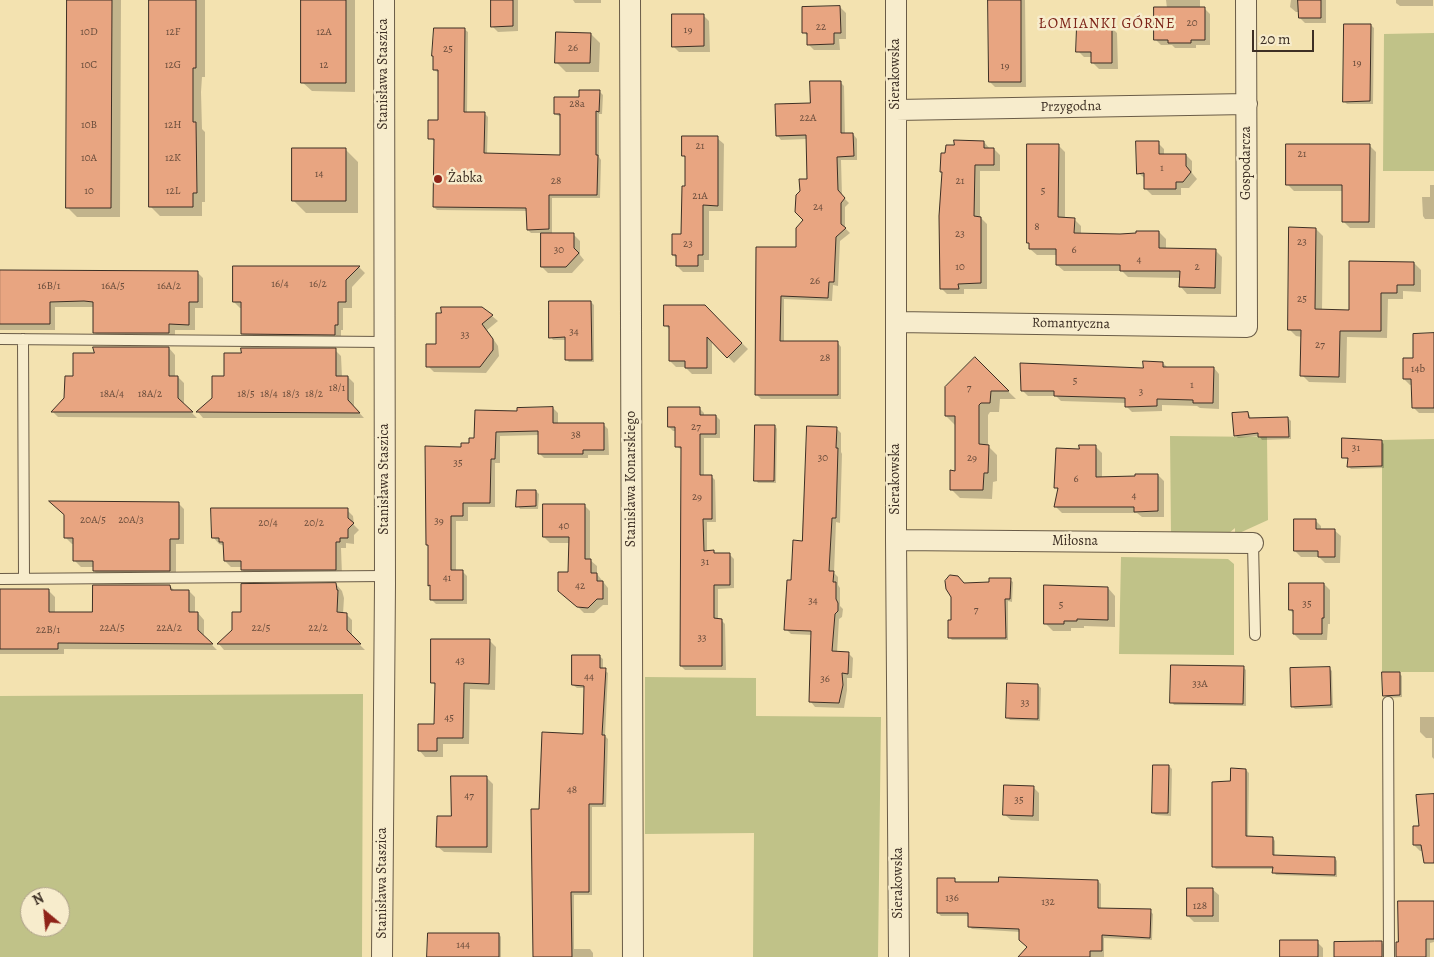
<!DOCTYPE html>
<html>
<head>
<meta charset="utf-8">
<style>
  body { margin:0 }
  #map { position:relative; width:1434px; height:957px; overflow:hidden; background:#f3e2b0; font-family:Alegreya,serif }
  canvas { display:block }
  .north { position:absolute; left:20px; top:887px; width:50px; height:50px; box-sizing:border-box; background:#f7eccc; border:1px solid #ada089; border-radius:50%; rotate:332deg; font-size:14px; font-weight:700; line-height:20px; text-align:center; color:#3d2f24 }
  .north::after { content:''; display:block; margin:auto; width:18px; height:22px; background:#8f2418; clip-path:polygon(50% 0,100% 100%,50% 72%,0 100%) }
  .scale { position:absolute; left:1252px; top:30px; width:62px; height:22px; box-sizing:border-box; border:2px solid #3d2f24; border-top:0; padding-left:6px; font-size:15px; line-height:18px; white-space:nowrap; color:#3d2f24; -webkit-text-stroke:4px #f7eccc; paint-order:stroke }
</style>
</head>
<body>
<div id="map">
<canvas width="1434" height="957"></canvas>
<div class="north">N</div>
<div class="scale">20 m</div>
</div>
<script>
const c = document.querySelector('canvas').getContext('2d');
c.lineJoin = 'round';
function fillPath(path, color) { c.fillStyle = color; c.fill(path, 'evenodd'); }
function stroke(path, color, width, dash) { c.strokeStyle = color; c.lineWidth = width; c.lineCap = dash ? 'butt' : 'round'; c.setLineDash(dash || []); c.stroke(path); }
function label(font, color, halo, rows, align = 'center') {
  c.font = font + ' Alegreya,serif'; c.lineWidth = 5; c.setLineDash([]); c.textBaseline = 'middle'; c.strokeStyle = halo; c.fillStyle = color; for (const [text, x, y, turn = 0] of rows) {
    c.save(); c.translate(x, y); c.rotate((+turn || 0) * Math.PI / 180); c.textAlign = isNaN(turn) ? turn : align; if (halo) c.strokeText(text, 0, 0); c.fillText(text, 0, 0); c.restore();
  }
}
const green = new Path2D(`
  M1434 33V171H1383L1384 34Z
  M1170 436 1267 437 1268 520 1235 535V528L1228 534 1171 533Z
  M1434 439V672H1382V440Z
  M1121 557 1228 559 1234 564V655L1119 654Z
  M645 677 756 678V716L881 717 878 957H753L754 833 645 834Z
  M363 694 362 957H0V696ZM30 897H60V927H30Z`);
const shadow = new Path2D(`
  M68 0H121L120 217H77L68 208Z
  M151 0H205V77H202L201 92 202 129 205 132V202H202V216H160L151 207Z
  M302 0H355V92L312 91 302 82Z
  M493 0H518V31L498 32 492 26Z
  M573 0H601V3H575Z
  M989 0H1025L1026 87H995L990 82Z
  M1166 0H1200V8H1204L1210 14V45H1196V48H1175L1172 45H1161L1155 39 1167 8Z
  M1291 0H1326V23H1305L1300 18V12H1296L1290 7Z
  M1396 0H1433V6H1400L1396 3Z
  M840 7 846 13V39H839L840 50H814L808 44V37L804 32Z
  M703 15 709 21 710 52H679L673 46Z
  M1371 25 1374 28 1373 104H1347L1344 101Z
  M1111 27 1117 33 1118 69H1099L1093 63V57H1084L1078 51Z
  M464 29 468 32 467 113H484L488 117 487 155 561 156V117L555 114 580 98 599 91 603 95 602 114H599V157L601 160 600 198H552V234L574 235 580 241V255L584 260 572 273H548L542 267V233H531L528 230 527 211 437 210 434 207 435 142 430 138 439 121V73L434 70Z
  M591 34 600 43 599 72H566L556 62Z
  M840 82 844 86 845 134H853L857 139V160H841L842 196 849 203 845 207V228L850 233 840 241 838 286 833 285 832 301 784 299V342H837L841 347V399H761L756 394 757 248H797L805 220 808 180 807 139 781 140 777 135 811 105Z
  M717 138 724 144 723 211H709V260H704V272H683L677 266V259L673 255 683 235 686 187V159L683 155Z
  M984 142 990 149H994L1000 155V171H980V217L987 224V289H964V294H947L941 288 943 173 942 172Z
  M1158 143 1164 149V156L1186 155 1192 161V173L1197 179 1189 188H1181V195H1152L1146 189V179L1138 173Z
  M1058 145 1065 152V219H1074L1081 226V235H1120L1159 232 1166 239V250H1215L1222 257 1221 294H1187L1181 287V278L1128 277 1122 271H1064L1057 265 1058 255H1037L1030 249V245L1028 242Z
  M1370 146 1376 152 1375 228H1350L1343 221 1344 191H1294L1288 185Z
  M345 149 358 162V213H306L293 200Z
  M1430 185H1434V219H1425L1423 216 1422 197H1430Z
  M1316 229 1323 236 1322 310 1351 311 1414 263 1421 270V292L1403 291V299H1388L1387 338 1347 337 1346 383 1309 382 1302 375V337L1296 336 1289 329Z
  M234 267H359L365 273 352 287V308H343V330H341V340H249L242 334 243 308H240L234 302Z
  M0 271 197 272 203 278V308H195V330H175V339L100 338 94 332V307H55V330H0Z
  M591 302 594 305V362H569L567 360 566 340H553L551 337Z
  M704 306 748 349 734 363 712 341V374H692L685 367H676L670 361V330L666 326Z
  M492 316 498 321 487 330 498 346 499 356 486 373 434 372 428 366 437 345Z
  M1434 334V413H1419L1413 407 1412 385H1410L1404 379 1415 359Z
  M169 348 175 355V377H178L184 383V405L197 418 58 417 53 412 66 398 75 377 95 355Z
  M335 350 341 356 342 377H348L354 383V407L364 418H203L198 412 213 399 225 377Z
  M975 359 1016 399H1000L999 412H990L988 415V446L997 455V481L993 482 992 499 960 498 951 489 956 472 955 425 946 416Z
  M1163 363 1168 368H1214L1219 374V409L1200 408 1197 406 1162 405V411L1132 412 1126 406V403L1061 401 1056 396H1028L1022 390 1144 369Z
  M553 408 558 413V425L603 424 608 429 609 455H588V458H544L539 453V435L500 436V463H495V507H468V521H456V571H462L467 576V604H436L431 599V587L430 585V547L427 545 462 448 519 412Z
  M700 409 704 413V416H716L720 420V438H704V476H711L715 480 716 522H707V552H713L716 555H730L734 559V588L718 589V620H721L725 624 726 670H685L681 666 682 450 676 446V431H673L669 427Z
  M1248 413 1250 416 1251 420 1288 418 1291 421V439L1262 440 1259 436 1238 438 1235 435Z
  M775 426 777 429 776 483H758L756 480Z
  M836 428 841 433V452L842 454 840 523 836 522 834 573 838 577V585L840 588V606L843 609 842 617 839 619 837 653H848L853 658 852 678H847V690L844 708 815 707 811 702 812 635 791 634 786 629 792 581Z
  M1381 441 1384 444V468L1351 469 1348 466 1349 460 1343 457Z
  M1096 447 1102 453V478L1158 475 1164 481V517H1142L1137 513H1062L1056 507 1059 491 1056 487 1079 450Z
  M536 491 539 494 538 509H520L518 506Z
  M178 503 184 509V544H176V576L100 577 94 571V567H81L74 560 75 544H72L66 538Z
  M584 505 590 511V560L597 566V574L608 588V605H603L594 613H584L576 605H574L560 590 569 574 570 543H550L544 537Z
  M347 510 353 516 354 525 359 530 354 535V544L346 543V548H341L342 575 249 576 242 570V567H231L225 561V546L219 544 213 537Z
  M1315 520 1321 526V530H1334L1341 536 1340 563H1325L1319 557H1301L1295 551Z
  M1010 580 1013 582 1012 602 1008 601V640H952L949 637 952 621 953 596 964 584H990Z
  M336 584 342 591 344 598 343 614H346L352 620V637L365 650H224L219 644 234 631 243 614Z
  M1324 584 1330 590V624H1328L1327 640H1300L1294 634V614L1290 610Z
  M170 586 175 591H189L195 597V613H198L204 620V637L217 650 64 649V654H0V590L49 591 55 597V613H94Z
  M1108 588 1115 596V627L1084 626V628H1071V631H1053L1045 623Z
  M489 640 496 647 495 690 470 689 469 744H443V757H425L419 750 435 726 436 686 432 682Z
  M599 656 603 659V669L608 673 605 736 608 739 606 807H592V895H574V949H590L593 953V957H534L541 811 584 735 585 688H577L573 685Z
  M1243 667 1246 670V706L1174 705 1172 702Z
  M1329 668 1332 671 1333 708 1295 709 1292 706Z
  M1399 673 1402 676V697L1387 698 1384 695Z
  M1038 685 1041 688 1040 721 1010 720 1007 717Z
  M1420 717H1434V759L1432 757V738H1426L1420 732Z
  M1169 766 1172 769 1171 816 1156 815 1153 813Z
  M1246 770 1249 773 1248 838H1273L1275 841V856L1335 858 1337 861V877L1276 875 1274 872V869H1216L1213 866 1232 783Z
  M487 778 493 784 492 853 444 852 437 846 452 818Z
  M1033 787 1039 793V821L1011 820 1004 814Z
  M1434 796V851H1420L1414 845Z
  M954 879 957 884 1098 881 1101 884V909L1150 911 1153 914 1152 940 1104 938V957H1020L1029 947 1021 932 972 929 969 926V916H941L938 913Z
  M1212 889 1219 895V922H1194L1188 916Z
  M1434 902V942L1430 943V957H1397L1399 943Z
  M499 934 501 937V957H429Z
  M1317 942 1323 948V957H1281Z
  M1382 943 1385 946 1386 957H1366Z`);
const building = new Path2D(`
  M67 0H112L111 208H66Z
  M149 0H196V68H193V122H196L197 193H193V207H149Z
  M301 0H346V83H301Z
  M491 0H513V26L491 27Z
  M988 0H1021V82H989Z
  M1298 0H1321V18H1299Z
  M840 6 841 33H834V44L807 45V33H802V7Z
  M1154 7H1205V40H1191V43H1168V40H1154Z
  M672 14H704V46L672 47Z
  M1344 24H1371L1370 101 1343 102Z
  M1077 26H1112V63H1091V52H1076Z
  M434 28H465L464 112H485L484 153 560 155V114H554V97H579V90H600L599 112 596 111V155H598L597 195H549V229L527 230 526 208 433 207 434 139H428V120H438V70H433V56H432Z
  M556 32 591 33 590 63H555Z
  M810 81H841V133H853L854 156 837 157 838 190 845 198 841 203V224L846 228 836 237 834 282H829L828 298 781 296 780 341H838V395H755L756 247H796V228L803 220 795 212 796 195 800 191 799 179H807L806 135 776 136 775 104 810 103Z
  M682 136H718V206L703 205V255H698V266H676V255H672V234H681L682 186H685V156H682Z
  M954 140 984 141V148H994V165H975L974 216 981 217V283L958 284 959 289H940L939 216 942 172H940L941 153H945L946 145H954Z
  M1136 141H1159V154H1186V166L1191 172 1183 182H1176V189H1144V173L1137 174Z
  M1027 144H1059L1058 217 1075 218 1074 233 1120 234 1136 233V231H1159V248L1216 249 1215 288 1179 287 1180 271H1120V265H1056V249H1029V243H1027Z
  M1286 144H1370L1369 222H1342V185H1286Z
  M292 148H346V201H292Z
  M1289 227 1316 228 1315 309 1349 310V261L1414 262V285H1397V293H1381V331H1340L1339 377 1300 376 1301 330H1288Z
  M541 233H574V248L579 253 566 267H541Z
  M233 266H360L346 280V302H338V325H335V335L241 334V302H233Z
  M0 270 198 271V302H189V325L169 324V333H93V302L84 301 50 302V324H0Z
  M549 301H591L592 360H565V337L549 338Z
  M664 305H705L742 343 727 358 707 337V368H685V361H669V326H664Z
  M441 307H482L493 315 482 324 493 339V350L480 367H426V344H436V313H441Z
  M1434 333V408H1412L1411 379H1403V358H1413V334Z
  M93 347H169V376H178V398L193 412H51L64 398 65 376H73V353H94Z
  M241 348H336V376H348V400L360 413 196 412 212 398V376H224V353H241Z
  M975 357 1009 391H991L990 403H981L979 405V444L989 445 988 473H984L983 490H950V470L955 471V416H945V387Z
  M1143 361 1163 362V367H1214L1213 403H1193V400L1157 399V406L1125 407V398L1054 396V391H1021L1020 363 1143 368Z
  M553 407V423H604V450H583V454H538V431L496 432 495 459H491L490 503H463V516H451V570H463V600H430V585L428 586V545H426L425 446 461 447V443H469V438H474L475 410 517 411V408Z
  M668 407H700V415H716V434H700V475H712V519H703L704 551 714 550V553H730V585H714V618L722 619V666H680L681 447H675V427H668Z
  M1248 412 1249 418 1288 417 1289 437H1258V433L1234 436 1232 413Z
  M755 425H775L774 481H754Z
  M807 426 837 427 836 448H838L836 518H832L829 571H834L833 582H836V599L838 603V611L835 614 832 651 849 652 848 674 842 673 843 685 839 703 809 702 811 631 784 630 787 580H791L793 540 802 541Z
  M1342 438 1382 440V466L1347 467 1348 458H1342Z
  M1079 445H1096V477L1135 476V474H1158V511L1134 512V507H1054L1058 488H1054L1056 448 1079 449Z
  M517 490H536V506L516 507Z
  M49 501 179 502V539H170V571H93V561H73V538H64V515Z
  M543 504H585V559H591V573H597V581H603V599H597L588 608 577 607 558 591V572H568L569 537H543Z
  M211 508H348V518L354 523 348 529V538H340V542H336V570H241V561H224L223 542H219V538H212Z
  M1294 519H1316V529H1335V557H1318V551H1294Z
  M950 575 958 576 964 583 989 582V578H1011L1010 599H1005L1006 638H948V620H951V597L946 589 945 581Z
  M336 583 337 590H338L337 612 347 613V630L361 644H217L232 630V612H241V584Z
  M1289 583H1324V618H1322V634H1293V610H1289Z
  M93 585H170L171 590H189V612H198V630L213 644 58 643V649H0V589H49V612H92Z
  M1044 585 1108 587V620L1077 619V621H1064V624H1044Z
  M431 639H490L489 684 464 683 463 738H437V751H418V724H434L435 683H431Z
  M572 655H600V668H606L602 735H605L603 804H589V892H571L572 957H533L531 809H539L542 732 583 734 584 686 572 685Z
  M1171 665 1244 666 1243 704 1170 703Z
  M1330 667 1331 705 1291 707 1290 668Z
  M1382 672H1400V695L1383 696Z
  M1007 683 1038 684V719L1006 718Z
  M1153 765H1169L1168 813H1152Z
  M1231 768 1246 769V836L1273 837V855L1335 857V875L1272 873 1273 867H1212V782L1230 781Z
  M451 776H487V847H436L437 816H451Z
  M1004 785 1034 786 1033 816 1003 815Z
  M1434 794V863H1424L1421 845H1413V826H1419L1416 795Z
  M999 877 1098 880V908L1151 909 1150 938 1102 935V951H1090V957H1018L1027 947 1019 940V929L968 927V913H937V878H955V882H998Z
  M1187 888H1213V916H1187Z
  M1398 901H1434V939H1426V957H1396V942H1398Z
  M428 933H499V957H427Z
  M1280 940H1318V957H1280Z
  M1375 941H1382V957H1334V942Z`);
const service = new Path2D(`
  M0 339 384 342
  M23 339 24 579
  M1253 543 1255 635
  M0 579 385 576
  M1388 702 1389 957`);
const minor = new Path2D(`
  M630 0 633 957
  M896 0V540L899 957
  M896 110 1247 104
  M896 322 1247 327 1246 0
  M896 540 1253 543
  M382 957 385 583 384 0`);
const markers = [
  [438,179,5,"#8f2418"]
];
const numberNames = [
  ["20",1192,23],
  ["22",821,27],
  ["19",688,30],
  ["10D",89,32],
  ["12F",173,32],
  ["12A",324,32],
  ["26",573,48],
  ["25",448,49],
  ["19",1357,63],
  ["10C",89,65],
  ["12G",173,65],
  ["12",324,65],
  ["19",1005,66],
  ["28a",577,104],
  ["22A",808,118],
  ["10B",89,125],
  ["12H",173,125],
  ["21",700,146],
  ["21",1302,154],
  ["10A",89,158],
  ["12K",173,158],
  ["1",1162,168],
  ["14",319,174],
  ["28",556,181],
  ["21",960,181],
  ["10",89,191],
  ["12L",173,191],
  ["5",1043,191],
  ["21A",700,196],
  ["24",818,207],
  ["8",1037,227],
  ["23",960,234],
  ["23",1302,242],
  ["23",688,244],
  ["30",559,250],
  ["6",1074,250],
  ["4",1139,260],
  ["10",960,267],
  ["2",1197,267],
  ["26",815,281],
  ["16/4",280,284],
  ["16/2",318,284],
  ["16B/1",49,286],
  ["16A/5",113,286],
  ["16A/2",169,286],
  ["25",1302,299],
  ["34",574,332],
  ["33",465,335],
  ["27",1320,345],
  ["28",825,358],
  ["14b",1418,369],
  ["5",1075,381],
  ["1",1192,385],
  ["18/1",337,388],
  ["7",969,388],
  ["3",1141,392],
  ["18A/4",112,394],
  ["18A/2",150,394],
  ["18/5",246,394],
  ["18/4",269,394],
  ["18/3",291,394],
  ["18/2",314,394],
  ["27",696,427],
  ["38",576,435],
  ["31",1356,448],
  ["30",823,458],
  ["29",972,458],
  ["35",458,463],
  ["6",1076,479],
  ["4",1134,496],
  ["29",697,497],
  ["20A/5",93,520],
  ["20A/3",131,520],
  ["39",439,521],
  ["20/4",268,523],
  ["20/2",314,523],
  ["40",564,526],
  ["31",705,562],
  ["41",447,578],
  ["42",580,586],
  ["34",813,601],
  ["35",1307,604],
  ["5",1061,605],
  ["7",976,610],
  ["22A/5",112,628],
  ["22A/2",169,628],
  ["22/5",261,628],
  ["22/2",318,628],
  ["22B/1",48,630],
  ["33",702,638],
  ["43",460,661],
  ["44",589,677],
  ["36",825,679],
  ["33A",1200,684],
  ["33",1025,703],
  ["45",449,718],
  ["48",572,790],
  ["47",469,796],
  ["35",1019,800],
  ["136",952,898],
  ["132",1048,902],
  ["128",1200,906],
  ["144",463,945]
];
const streetNames = [
  ["Stanisława Staszica",384,74,-90],
  ["Sierakowska",896,74,-90],
  ["Przygodna",1071,107,-1],
  ["Gospodarcza",1247,163,-90],
  ["Romantyczna",1071,324,1],
  ["Stanisława Staszica",385,479,-90],
  ["Stanisława Konarskiego",632,479,-90],
  ["Sierakowska",896,479,-90],
  ["Miłosna",1075,542],
  ["Stanisława Staszica",383,883,-90],
  ["Sierakowska",899,883,-90]
];
const poiNames = [
  ["Żabka",448,179]
];
const neighbourhoodNames = [
  ["ŁOMIANKI GÓRNE",1107,24]
];
fillPath(green, '#c0c288');
fillPath(shadow, '#0003');
fillPath(building, '#e8a581');
stroke(building, '#3d2f24', 1);
stroke(service, '#6a5c47', 12);
stroke(minor, '#6a5c47', 22);
stroke(service, '#f7eccc', 10);
stroke(minor, '#f7eccc', 20);
for (const [x, y, r, color] of markers) { const dot = new Path2D(); dot.arc(x, y, r, 0, 2 * Math.PI); c.fillStyle = color; c.fill(dot); stroke(dot, '#f7eccc', 2); }
label('11px', '#684c3b', null, numberNames);
label('14px', '#3d2f24', '#f7eccc', streetNames);
label('14px', '#3d2f24', '#f7eccc', poiNames, 'left');
c.letterSpacing = '1px';
label('15px', '#7a1f14', '#f7eccc', neighbourhoodNames);
c.letterSpacing = '0px';
</script>
</body>
</html>
